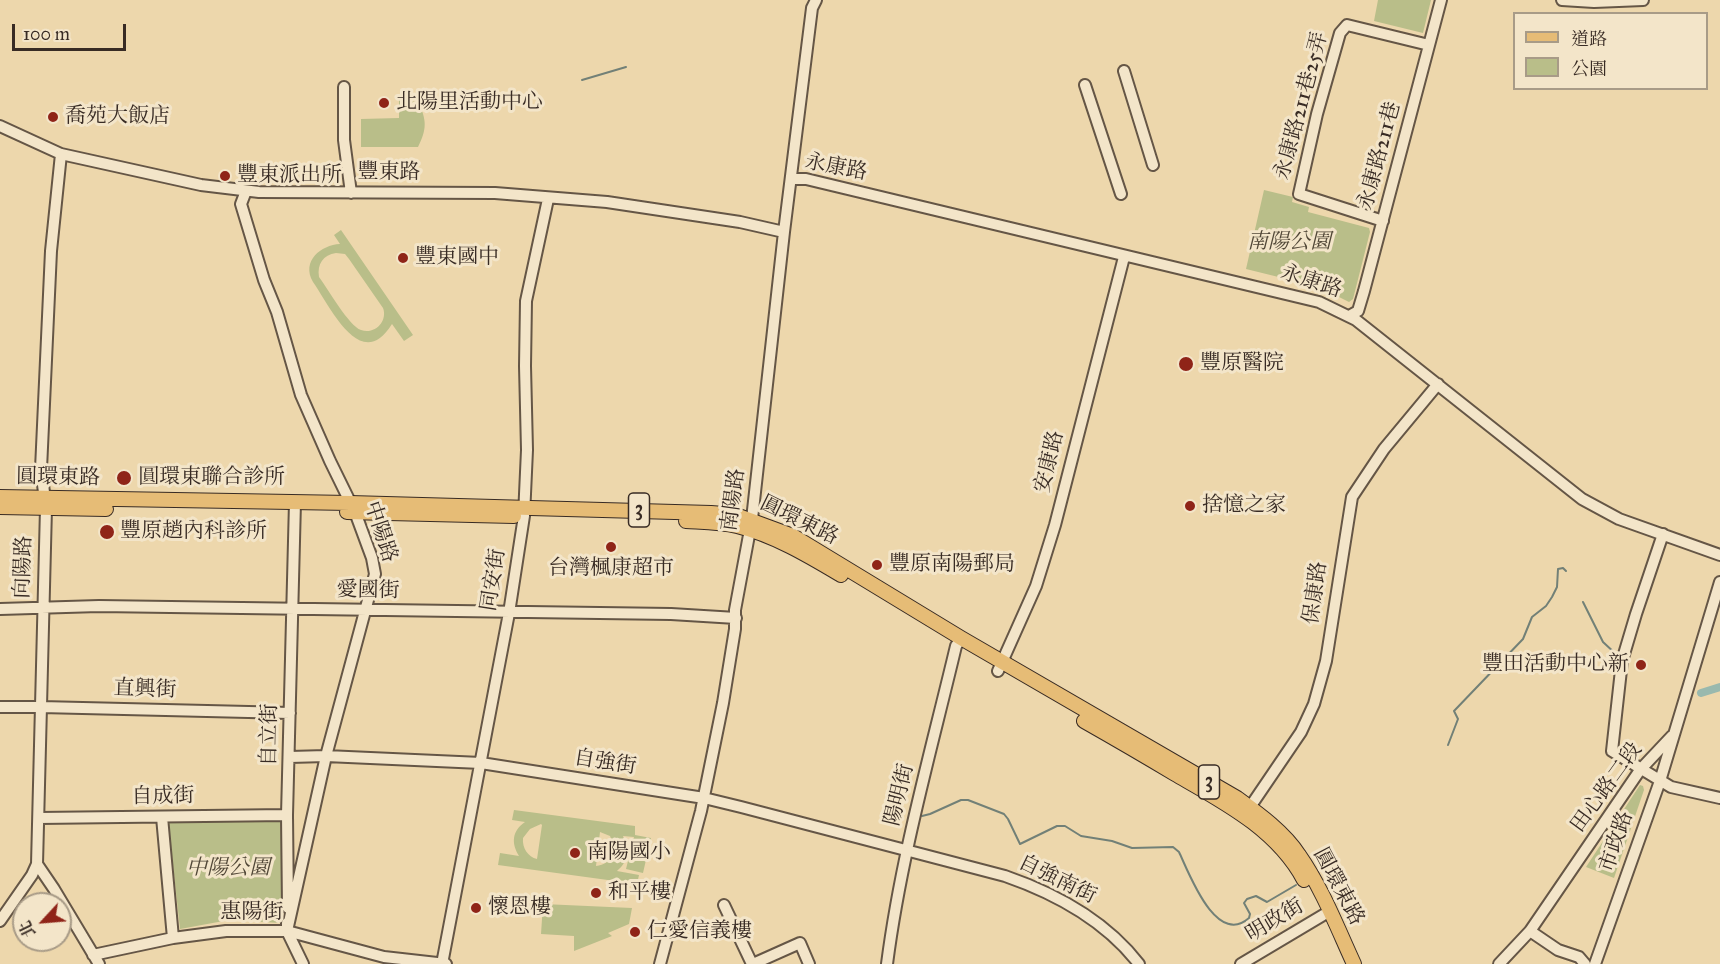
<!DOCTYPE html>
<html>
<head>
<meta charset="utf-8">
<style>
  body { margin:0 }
  #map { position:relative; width:1720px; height:964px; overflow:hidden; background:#edd7ac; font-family:"IM FELL Great Primer","Noto Serif TC",serif }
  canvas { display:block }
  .legend { position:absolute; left:1513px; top:12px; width:195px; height:78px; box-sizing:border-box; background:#f3e5c9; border:2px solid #a89b87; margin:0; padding:8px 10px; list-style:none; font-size:18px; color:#382b24 }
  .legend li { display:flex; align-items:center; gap:12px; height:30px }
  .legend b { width:30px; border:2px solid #a89b87 }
  .north { position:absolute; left:12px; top:892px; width:60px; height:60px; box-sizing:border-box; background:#f3e5c9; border:2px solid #a89b87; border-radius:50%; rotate:244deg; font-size:16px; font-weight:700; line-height:24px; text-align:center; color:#382b24 }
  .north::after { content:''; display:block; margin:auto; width:21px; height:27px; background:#8f2418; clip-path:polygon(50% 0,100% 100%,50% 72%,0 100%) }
  .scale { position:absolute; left:12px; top:24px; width:114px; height:27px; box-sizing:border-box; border:3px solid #382b24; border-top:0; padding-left:8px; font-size:18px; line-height:21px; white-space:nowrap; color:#382b24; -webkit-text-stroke:4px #f3e5c9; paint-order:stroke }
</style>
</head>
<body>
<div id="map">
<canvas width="1720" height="964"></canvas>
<ul class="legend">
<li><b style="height:8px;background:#e6bc76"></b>道路</li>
<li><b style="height:16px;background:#b9be89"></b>公園</li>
</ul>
<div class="north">北</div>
<div class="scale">100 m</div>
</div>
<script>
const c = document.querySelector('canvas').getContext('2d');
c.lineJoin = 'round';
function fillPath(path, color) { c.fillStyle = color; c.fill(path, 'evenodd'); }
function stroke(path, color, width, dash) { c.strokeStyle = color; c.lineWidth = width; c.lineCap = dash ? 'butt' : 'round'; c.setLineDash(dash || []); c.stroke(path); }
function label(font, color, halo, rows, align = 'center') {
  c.font = font + ' "IM FELL Great Primer","Noto Serif TC",serif'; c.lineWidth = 6; c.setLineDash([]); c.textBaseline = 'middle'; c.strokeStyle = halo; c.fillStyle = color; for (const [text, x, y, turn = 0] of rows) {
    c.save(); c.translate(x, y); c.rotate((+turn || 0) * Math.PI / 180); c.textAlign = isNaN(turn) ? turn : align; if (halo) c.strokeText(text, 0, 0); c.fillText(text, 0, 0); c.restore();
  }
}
const green = new Path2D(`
  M1378 0H1431L1423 33 1374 21Z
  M399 100 418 102C427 120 427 129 418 147H361V119L399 118Z
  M1264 190 1293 197 1292 202 1309 207 1308 212 1369 228 1370 232 1353 299 1349 302 1319 287 1246 269Z
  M341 230 413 335 404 341 392 324C361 374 331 308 313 282 301 261 321 245 340 244L334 235ZM336 253 345 254 349 259 383 308C388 321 375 335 361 330 349 326 328 289 319 277 317 264 323 255 336 253Z
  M1640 785 1643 786 1644 790 1614 878 1586 867Z
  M514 810 635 826V835L651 838 643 873 626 869 634 837 623 836C629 849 629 861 617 871L639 875 637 884 498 865 500 853 519 856C511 843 512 831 525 822L512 820ZM541 824 542 825 537 859C528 857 522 848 523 838L530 829ZM600 832 610 836C616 850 613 864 596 866Z
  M283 818 281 923 229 920 180 929 168 819Z
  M543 904 632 908 629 924 608 933 612 936 574 951V936L541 934Z`);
const stream = new Path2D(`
  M582 80 626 67
  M1583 602 1603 642 1617 655
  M1448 745 1458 719 1454 711 1523 639 1532 617 1546 606 1552 597 1557 587 1558 569 1563 568 1566 571
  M922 816 930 814 961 800H968L1004 814 1008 819 1020 844 1057 826H1065L1081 836 1112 841 1132 848 1173 847 1179 852C1189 873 1216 947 1249 918L1250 914 1244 903 1247 899 1256 896 1267 902 1296 885`);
const canal = new Path2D(`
  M1701 693 1720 687`);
const minor = new Path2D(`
  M1562 0 1594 2 1643 0
  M1124 71 1153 165
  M1085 85 1121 194
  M344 87V140L351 193
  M0 126 61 154 201 185 259 192 495 193 607 202 740 222 784 232
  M61 154 51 251 41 469 46 508 37 864 54 889 99 964
  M791 179H806L1319 302 1356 320 1582 499 1619 519 1720 555
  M246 191 241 204 264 280 277 312 301 395 330 461 355 512 372 558 375 574 326 756 287 931
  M1383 221 1299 194 1317 114 1340 33 1347 25 1429 45
  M1349 316 1358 311 1364 291 1441 0
  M1663 534 1636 614 1622 661 1612 751 1671 787 1720 798
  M0 609 99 606 671 614 736 618
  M998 671 1036 586 1055 525 1124 257
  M0 707H41L290 713
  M290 757 326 756 481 763 704 798 741 807 1005 876C1057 894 1105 920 1139 964
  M1246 813 1301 732 1314 704 1326 661 1352 497 1384 449 1438 384
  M162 817 173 938
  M39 818 287 815
  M724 905 752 964
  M288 908 287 815 295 502
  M0 921 32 875 37 864
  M287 923V931L303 964
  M1530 931 1558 950 1579 957 1585 964
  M93 955 173 938 226 931H287L384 957 446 964
  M442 964 509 613 524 516 527 450 525 366 526 301 548 199
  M660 964 701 811 723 703 735 629V610L752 519 784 232 812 8 816 0
  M753 964 800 943 809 964
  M887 964C901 856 931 751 956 646L961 638
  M1241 964 1330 911
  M1499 964 1530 931 1640 770 1672 736
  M1595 964 1660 781 1720 582`);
const major = new Path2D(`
  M0 497 350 503 711 513 736 515 793 536 961 638 1237 798C1259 814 1284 832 1299 855 1322 888 1337 927 1354 964
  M0 507 106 509
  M347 512 514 516
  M686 521C703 522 720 522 737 526 774 535 809 556 841 575
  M1084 721C1114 738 1145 756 1175 774 1222 801 1277 829 1304 880`);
const markers = [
  [384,103,6,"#8f2418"],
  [53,117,6,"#8f2418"],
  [225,176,6,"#8f2418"],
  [403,258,6,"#8f2418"],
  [1186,364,8,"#8f2418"],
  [124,478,8,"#8f2418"],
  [1190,506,6,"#8f2418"],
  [107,532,8,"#8f2418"],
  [611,547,6,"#8f2418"],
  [877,565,6,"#8f2418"],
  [1641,665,6,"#8f2418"],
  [575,853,6,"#8f2418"],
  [596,893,6,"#8f2418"],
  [476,908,6,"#8f2418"],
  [635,932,6,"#8f2418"]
];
const shields = [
  [639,510,21],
  [1209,782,21]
];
const shieldNames = [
  ["3",639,510],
  ["3",1209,782]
];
const poiNames = [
  ["北陽里活動中心",396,103],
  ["喬苑大飯店",65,117],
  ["豐東派出所",237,176],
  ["豐東國中",415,258],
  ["豐原醫院",1200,364],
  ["圓環東聯合診所",138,478],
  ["捨憶之家",1202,506],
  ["豐原趙內科診所",120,532],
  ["豐原南陽郵局",889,565],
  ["台灣楓康超市",611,569,"center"],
  ["豐田活動中心新",1629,665,"right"],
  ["南陽國小",587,853],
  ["和平樓",608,893],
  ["懷恩樓",488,908],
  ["仁愛信義樓",647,932]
];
const streetNames = [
  ["永康路211巷25弄",1302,106,-75],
  ["永康路211巷",1380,156,-75],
  ["永康路",836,168,11],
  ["豐東路",389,173],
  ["永康路",1311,282,18],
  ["安康路",1050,462,-76],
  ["圓環東路",58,478,1],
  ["南陽路",734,500,-82],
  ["圓環東路",799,521,26],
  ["中陽路",380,532,72],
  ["向陽路",24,567,-88],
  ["同安街",494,580,-81],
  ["愛國街",368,591,1],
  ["保康路",1316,593,-82],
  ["直興街",145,690,2],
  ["自立街",270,735,-89],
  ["自強街",605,763,9],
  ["田心路二段",1607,788,-54],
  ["陽明街",900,795,-76],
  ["自成街",163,797,-1],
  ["市政路",1617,842,-71],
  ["自強南街",1057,880,26],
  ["圓環東路",1338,887,62],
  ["惠陽街",252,913],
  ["明政街",1275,921,-31]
];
const parkNames = [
  ["南陽公園",1289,243],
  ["中陽公園",228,869]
];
fillPath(green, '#b9be89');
stroke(stream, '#728077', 2);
stroke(canal, '#99b9ae', 8);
stroke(minor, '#655646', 14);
stroke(major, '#382b24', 16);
stroke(minor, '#f3e5c9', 10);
stroke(major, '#e6bc76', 14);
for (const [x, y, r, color] of markers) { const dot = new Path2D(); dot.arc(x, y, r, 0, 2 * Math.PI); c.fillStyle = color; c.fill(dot); stroke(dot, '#f3e5c9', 2); }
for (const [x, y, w] of shields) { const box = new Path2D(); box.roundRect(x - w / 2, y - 17, w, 34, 4.5); c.fillStyle = '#f3e5c9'; c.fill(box); stroke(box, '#382b24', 1.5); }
label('bold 20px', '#382b24', null, shieldNames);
label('21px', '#382b24', '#f3e5c9', poiNames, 'left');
label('21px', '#382b24', '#f3e5c9', streetNames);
label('italic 21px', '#524838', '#f3e5c9', parkNames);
</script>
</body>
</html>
